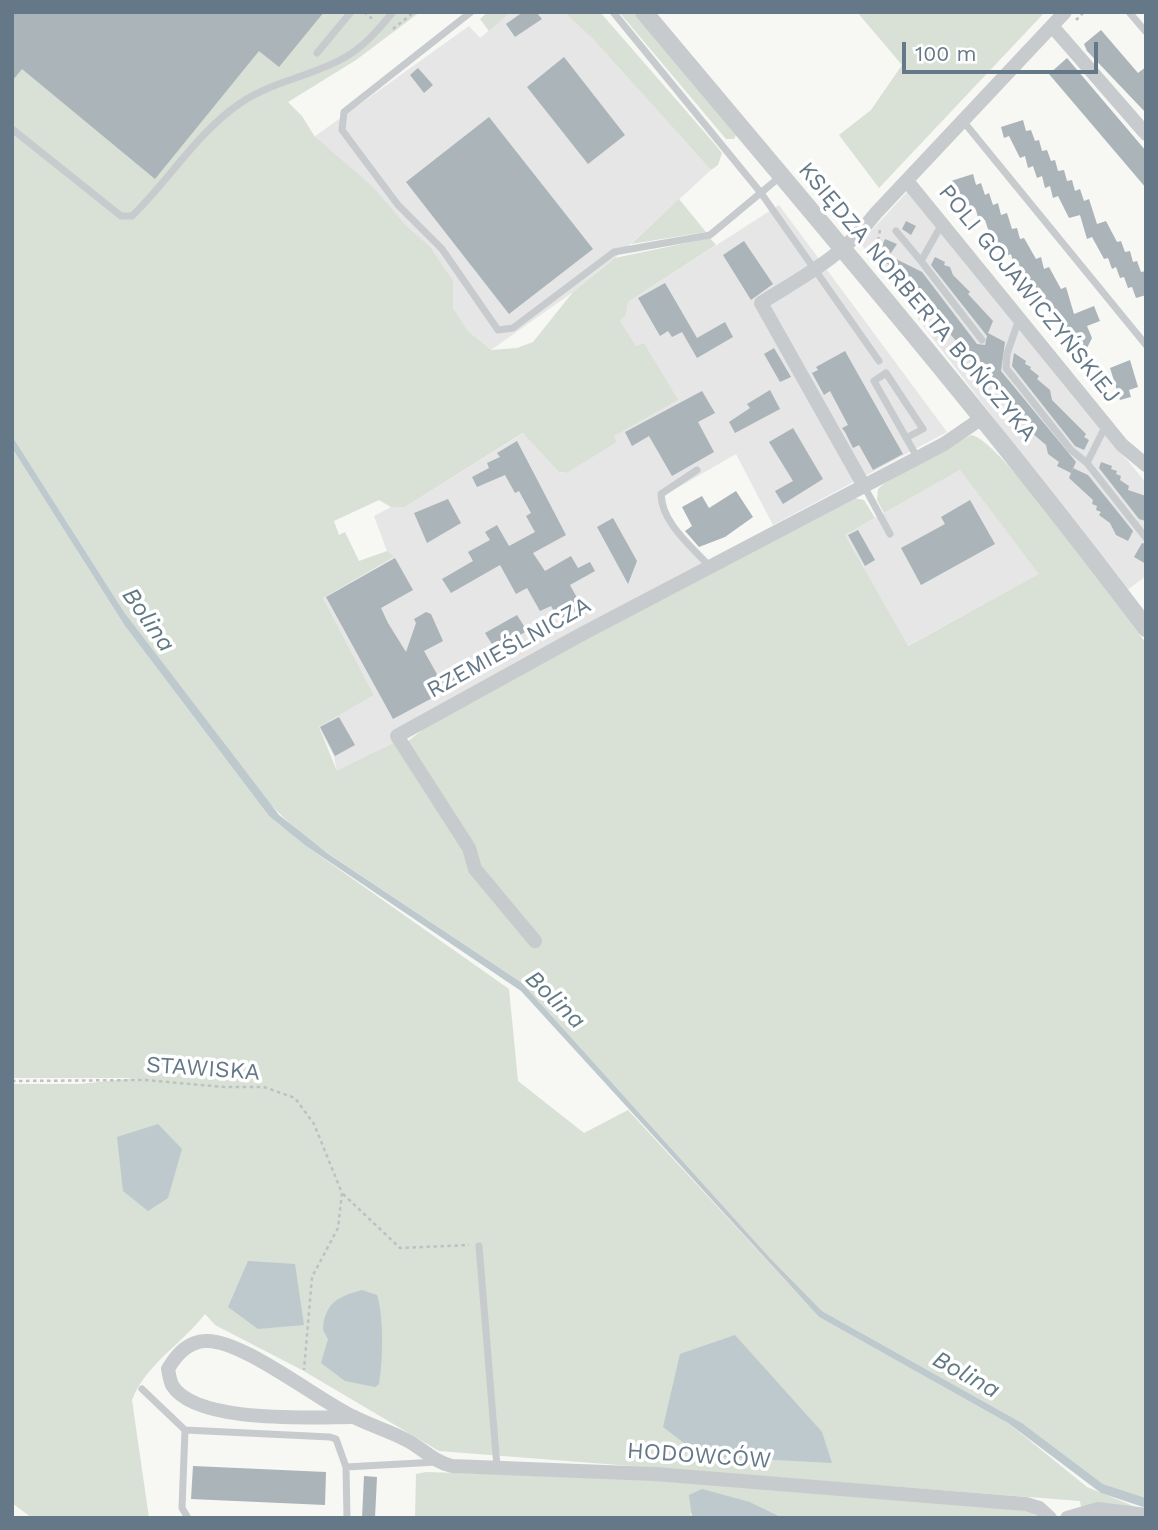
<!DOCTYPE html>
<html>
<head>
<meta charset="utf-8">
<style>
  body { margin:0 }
  #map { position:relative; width:1158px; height:1530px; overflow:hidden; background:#f7f7f4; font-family:"Work Sans",sans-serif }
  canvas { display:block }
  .frame { position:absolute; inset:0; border:14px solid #647887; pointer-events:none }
  .scale { position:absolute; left:902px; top:42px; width:196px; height:32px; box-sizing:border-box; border:4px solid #647887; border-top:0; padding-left:9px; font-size:21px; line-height:24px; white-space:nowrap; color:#647887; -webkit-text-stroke:5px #fff; paint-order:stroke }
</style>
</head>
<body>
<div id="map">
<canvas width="1158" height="1530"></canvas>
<div class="frame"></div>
<div class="scale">100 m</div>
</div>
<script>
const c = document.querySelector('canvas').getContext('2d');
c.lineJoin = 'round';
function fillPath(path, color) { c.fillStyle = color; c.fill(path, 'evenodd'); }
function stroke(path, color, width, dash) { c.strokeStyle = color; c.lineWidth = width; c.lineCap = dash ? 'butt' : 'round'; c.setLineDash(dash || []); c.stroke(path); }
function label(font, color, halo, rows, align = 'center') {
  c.font = font + ' "Work Sans",sans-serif'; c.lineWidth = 7; c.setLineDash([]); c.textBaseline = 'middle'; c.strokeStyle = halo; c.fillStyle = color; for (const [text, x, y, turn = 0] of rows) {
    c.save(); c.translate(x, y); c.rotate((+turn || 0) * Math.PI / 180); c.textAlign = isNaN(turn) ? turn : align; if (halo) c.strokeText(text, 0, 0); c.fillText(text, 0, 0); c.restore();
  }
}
const built = new Path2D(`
  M511 12H564L593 39 711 170 615 258 573 292 491 350 467 330 314 137 469 26 480 38Z
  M908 191 1146 483V576L1126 591 860 243Z
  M779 205 947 432 773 525 736 454 665 495 668 513 679 530 709 560 398 729 393 743 337 772 334 757 319 727 374 695 323 598 393 558 387 551 374 516 391 507H405L524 433 559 472 567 473 617 442 613 436 677 400 644 343 636 346 619 321 626 315 628 302Z
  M960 470 1040 574 907 646 845 535Z`);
const green = new Path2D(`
  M12 12H420L356 60 288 102 302 116 315 137 373 187 405 225 430 247 453 281V309L467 330 491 350 517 348 533 342 573 292 615 258 710 238 716 245 628 302 626 315 620 321 636 346 644 343 678 400 614 436 617 442 567 473 559 472 523 433 405 507H391L379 500 334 521 339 535 345 532 359 561 387 551 394 557 323 598 374 695 319 727 337 771 393 743 399 748 434 721 501 684 854 498 864 500 875 518 845 535 908 646 1039 574 960 470 884 513 877 500 878 489 885 483 971 435C999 437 1122 612 1146 643V1498L1103 1484 1022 1423 822 1311 770 1258 522 983 302 836 264 798 124 612 12 436Z
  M488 12H511L489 31 480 19Z
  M564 12H600L713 142 722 153 718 165 711 170 593 39Z
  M619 12H634L736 135 734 139H726Z
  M857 12H1045L879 188 839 135 871 110 902 65Z
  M679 199 706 232 631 244Z
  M12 448 125 626 269 816 306 846 509 989 518 1081 584 1133 628 1110 819 1317 1008 1423 1087 1487 1143 1510 1141 1518H1083L1080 1501 439 1451 302 1370 215 1325 205 1314C182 1344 146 1364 132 1400L149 1518H32L12 1503V1084H80L136 1078H12Z
  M426 1472 647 1479 1032 1511 1040 1518H783L750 1502 690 1513 692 1518H415L416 1474Z`);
const water = new Path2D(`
  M12 436 124 612 279 815 327 853 522 983 770 1258 822 1311 1022 1423 1103 1484 1146 1498V1508L1101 1493 1008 1423 819 1317 521 991 306 846 269 816 125 626 12 448Z
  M158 1124 182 1149 168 1198 148 1211 123 1191 117 1137Z
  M248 1261 295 1264 304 1325 258 1329 228 1307Z
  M362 1290 377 1295C384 1318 383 1360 379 1384L375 1387 345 1381 321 1363 328 1339 323 1330C324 1304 338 1296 362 1290Z
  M735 1335 822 1432 832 1463 701 1456 663 1427 680 1354Z
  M702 1489 750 1502 783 1518H692L689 1495Z`);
const building = new Path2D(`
  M12 12H324L279 67 259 51 155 179 22 69 12 81Z
  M523 12H536L542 19 515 37 506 24Z
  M1101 30 1138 73 1146 67V113L1087 51 1084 44Z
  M564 57 625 135 588 164 527 87Z
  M1067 58 1146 151V188L1049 74Z
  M418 68 433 85 424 93 410 75Z
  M489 117 593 249 509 314 406 182Z
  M1023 120 1026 131 1031 130 1035 141 1039 140 1042 151 1047 150 1051 161 1055 160 1058 171 1064 170 1067 181 1072 180 1075 191 1080 189 1084 201 1089 199 1097 224 1106 221 1117 242 1121 241 1125 252 1130 251 1133 262 1137 261 1141 272 1146 271V295L1136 298 1132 287 1128 288 1124 277 1120 278 1116 267 1112 269 1108 258 1104 259 1092 237 1087 239 1080 215 1069 218 1058 196 1053 198 1050 186 1045 188 1042 176 1037 178 1033 166 1028 168 1025 156 1020 158 1009 136 1004 138 1001 127Z
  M973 174 976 185 981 183 985 195 989 193 993 205 998 203 1001 215 1007 213 1012 229 1017 228 1020 239 1024 238 1036 259 1041 257 1044 269 1049 267 1061 289 1066 287 1074 314 1094 306 1100 321 1087 326 1092 338 1087 348 1076 344 1073 337 1068 335 1063 321 1054 325 1044 294 1039 296 1027 274 1023 276 1019 264 1014 266 1011 254 1006 256 1003 244 998 246 995 234 990 235 985 220 979 221 976 210 971 212 967 200 963 202 959 190 954 192 951 181Z
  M906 221 916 226 911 235 902 229Z
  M885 239 897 244 891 253 881 248Z
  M744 241 773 284 751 300 723 255Z
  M890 256 922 272 977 344 985 345 987 336 931 265 935 257 945 262 944 265 950 267 953 275 970 292 968 294 993 321 988 333 1005 342 1001 371 1076 462 1071 473 1057 466 1059 462 1048 454 1046 445 1032 433 1033 430 986 376 991 366 971 358 951 335 948 327 938 320 935 312 915 290 916 286 906 279 907 276 886 263Z
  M665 283 697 338 725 322 733 337 697 358 682 332 672 337 668 331 660 336 638 298Z
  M774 348 791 377 780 382 764 354Z
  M845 351 903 454 873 470 859 445 853 448 845 432 842 428 848 425 830 391 824 395 812 373 818 370 816 367Z
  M1014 353 1026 361 1025 364 1031 367 1030 369 1039 376 1037 379 1050 390 1052 400 1086 434 1084 437 1089 440 1084 450 1075 446 1012 366Z
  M1130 360 1138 387 1129 390 1131 397 1120 400 1110 368Z
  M770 390 780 409 735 433 729 422 750 408 747 404Z
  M702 391 715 413 698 422 714 452 672 476 649 436 632 446 625 432Z
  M793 428 823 479 783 504 775 491 793 481 769 442Z
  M517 441 566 535 533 553 545 571 571 556 578 568 590 562 595 571 570 585 582 607 559 620 551 606 540 611 527 588 516 594 500 565 451 593 442 579 473 561 468 552 490 540 485 532 497 525 509 546 535 532 526 516 531 513 519 491 515 493 505 475 477 487 472 477 489 468 487 463 500 457 497 453Z
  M1101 462 1112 466 1111 469 1117 471 1116 474 1121 476 1120 480 1129 486 1128 490 1146 496V521L1139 519 1099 468Z
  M1073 468 1088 475 1133 531 1128 541 1116 535 1110 523 1099 515 1101 512 1096 510 1097 506 1092 504 1093 500 1069 478Z
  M736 491 753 517 725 537 699 547 685 531 692 526 682 507 702 496 709 508Z
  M448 499 461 523 427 543 414 513Z
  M970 500 995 544 921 585 901 548 945 524 941 517Z
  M613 518 637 561 628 584 597 527Z
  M858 530 875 560 865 566 848 535Z
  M1142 543 1146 544V564L1134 557Z
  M395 558 413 590 381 608 388 623 406 652 416 623 414 619 426 612 431 614 443 641 424 651 438 676 456 666 464 681 393 719 326 597Z
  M517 615 527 631 495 649 485 633Z
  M339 717 355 745 335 756 320 727Z
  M193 1466 326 1472 325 1505 191 1499Z
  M364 1476 377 1477 375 1518H362Z`);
const path = new Path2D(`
  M364 12 375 21
  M1076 20 1084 12
  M393 29 414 12
  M874 261 880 230
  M12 1081 145 1080 224 1087H264L295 1098 314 1124 342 1193 338 1228 312 1277 304 1370
  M343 1194 400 1248 469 1245`);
const service = new Path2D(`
  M471 12 344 112 342 130 398 205 442 249 498 330 513 328 614 252 710 235 781 176
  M613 12 761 193 879 361
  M1129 12 1146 32
  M317 53 351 12
  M963 121 1146 345
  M12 129 121 216H132C169 180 197 133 239 104 270 82 309 77 342 59 363 48 378 30 393 12
  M942 224 921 261 982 340
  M896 231 921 261
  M1019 319 1007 354 1006 368 1071 450 1087 463
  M1106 425 1087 463 1146 538
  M906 438 923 429 886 373 874 381 917 457
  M697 470 661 494C661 522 692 547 710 567
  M864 486 890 534
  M479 1246 497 1467
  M142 1389 185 1430 330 1437 336 1439 346 1467
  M185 1430 182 1508 188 1518
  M347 1518 346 1467 437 1462`);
const minor = new Path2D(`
  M1052 26 1146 134
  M907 181 1122 445 1146 465
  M864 486 761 303C807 274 842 257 876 213L1065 12
  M535 941 475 869 469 848 397 736 582 634 944 444 982 418
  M352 1417C312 1417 195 1424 172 1385 170 1381 169 1374 168 1369 176 1355 187 1342 205 1341 240 1338 318 1400 352 1416 371 1426 391 1431 410 1442 425 1451 435 1462 452 1466L655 1474 1026 1504 1039 1508 1050 1518
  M1067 1518 1098 1509 1146 1515`);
const tertiary = new Path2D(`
  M644 12C814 215 987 416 1146 628`);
const streetNames = [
  ["POLI GOJAWICZYŃSKIEJ",1029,294,51],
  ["KSIĘDZA NORBERTA BOŃCZYKA",917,302,50],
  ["RZEMIEŚLNICZA",509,648,-29],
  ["STAWISKA",203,1069,4],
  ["HODOWCÓW",699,1456,4]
];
const waterNames = [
  ["Bolina",148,620,55],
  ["Bolina",555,1000,44],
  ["Bolina",966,1375,29]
];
fillPath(built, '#e5e6e5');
fillPath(green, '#d9e0d5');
fillPath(water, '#bdc9cd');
fillPath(building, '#abb4b9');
stroke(path, '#bec1c3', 2.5, [3.5, 3.5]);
stroke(service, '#c7cbce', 7);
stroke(minor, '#c7cbce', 14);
stroke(tertiary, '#c7cbce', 18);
label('23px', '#647887', '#fff', streetNames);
label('italic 24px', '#607a83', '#fff', waterNames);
</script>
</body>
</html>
